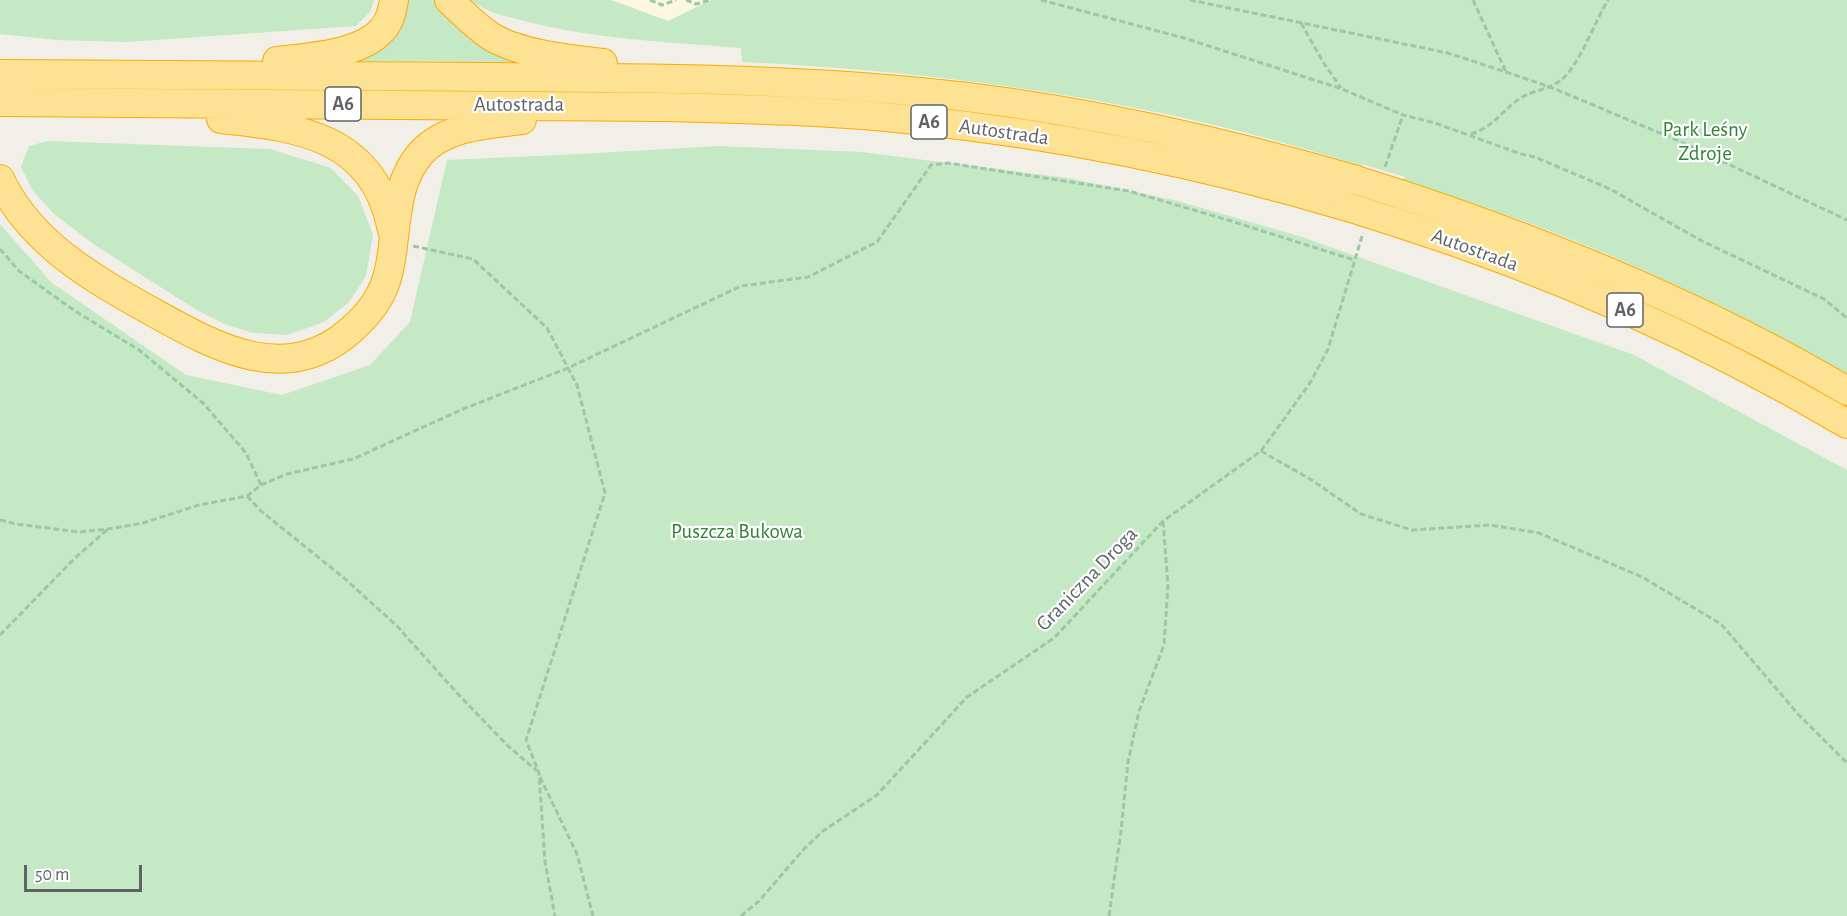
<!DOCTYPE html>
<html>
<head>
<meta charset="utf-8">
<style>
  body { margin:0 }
  #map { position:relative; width:1847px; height:916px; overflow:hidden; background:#f1efe8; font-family:"Alegreya Sans",sans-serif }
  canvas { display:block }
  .scale { position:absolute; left:24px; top:865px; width:118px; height:27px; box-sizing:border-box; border:3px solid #5f6368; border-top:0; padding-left:8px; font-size:18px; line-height:21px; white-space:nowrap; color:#5f6368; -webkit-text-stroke:4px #fff; paint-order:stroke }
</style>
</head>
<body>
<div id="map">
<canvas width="1847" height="916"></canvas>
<div class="scale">50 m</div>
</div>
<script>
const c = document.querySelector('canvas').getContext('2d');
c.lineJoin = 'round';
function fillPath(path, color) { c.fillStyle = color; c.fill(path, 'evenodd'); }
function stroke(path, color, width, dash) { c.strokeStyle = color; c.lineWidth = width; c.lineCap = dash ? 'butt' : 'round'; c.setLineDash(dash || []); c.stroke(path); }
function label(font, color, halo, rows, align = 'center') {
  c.font = font + ' "Alegreya Sans",sans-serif'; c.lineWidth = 4.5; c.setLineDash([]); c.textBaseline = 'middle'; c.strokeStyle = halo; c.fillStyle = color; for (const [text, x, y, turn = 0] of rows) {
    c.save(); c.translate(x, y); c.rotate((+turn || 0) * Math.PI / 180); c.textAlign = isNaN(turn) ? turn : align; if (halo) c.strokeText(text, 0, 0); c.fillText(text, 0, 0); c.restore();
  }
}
const commercial = new Path2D(`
  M611 0H711L668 21Z`);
const green = new Path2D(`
  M0 0H374L370 12 356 26 127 42 57 40 0 34Z
  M401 0H439L528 62 347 61Z
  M470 0H611L668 21 711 0H1847V374C1758 322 1664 277 1568 238 1514 217 1459 198 1404 180L1405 177 1362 164 1361 166C1160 101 952 72 742 62L741 48C667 42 592 39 521 20 501 15 486 12 470 0Z
  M48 141 270 149 331 168 358 196 373 234 366 276 349 302 324 322 287 335 253 333 224 324 195 309 96 246 54 214 33 191 21 167 29 146Z
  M718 146 861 152 1068 178 1178 201 1302 237 1634 355 1847 470V916H0V224L52 283 186 375 282 395 370 365 410 322 447 160 580 154Z`);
const path = new Path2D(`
  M650 0 662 5 676 0
  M686 0 696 4 710 0
  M1041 0 1184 38 1342 89 1403 115 1435 123 1521 154 1535 157 1610 189 1702 241 1824 299 1847 318
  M1190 0 1448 53 1506 72 1550 87 1679 141 1847 220
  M1473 0 1506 72
  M1301 23 1323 62 1341 88
  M1471 134C1492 127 1499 115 1515 102 1529 90 1547 91 1561 80 1579 66 1595 21 1608 0
  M1385 167 1403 115
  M413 246 473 259 547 328 577 385 605 493 526 740 539 773 545 862 555 916
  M0 249 19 271 75 311 139 350 203 403 246 453 261 485
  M1261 451 1310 479 1361 514 1412 530 1491 525 1539 533 1642 577 1721 624 1798 714 1847 763
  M247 496 261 511 344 578 397 626 456 692 508 746 537 771
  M0 520 16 524 79 532 108 529 143 523 199 505 247 496 261 485 287 474 353 459 463 409 568 368 741 286 808 277 877 242 931 165 948 163 1129 191 1231 221 1354 260
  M0 635 75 558 108 529
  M540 777 577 854 593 916
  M741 916 760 900 803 850 823 831 877 795 967 697 1054 638 1163 521 1261 451 1310 383 1328 349 1363 233
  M1109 916 1121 831 1128 762 1139 711 1164 645 1168 585 1163 521`);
const motorway = new Path2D(`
  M449 0C463 13 476 27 492 37 520 54 570 59 603 63
  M277 61C308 57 360 55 382 30 390 22 392 11 394 0
  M0 74C165 75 330 76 494 77 652 78 810 78 967 97 1099 113 1229 143 1356 180
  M0 102 665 107C749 109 832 111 915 120 1062 135 1207 165 1348 207
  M221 119C300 127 374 137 392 230
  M0 179C30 243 92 278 151 311 214 346 286 388 351 330 370 313 384 295 389 270 398 231 392 186 421 153 445 126 489 124 522 120
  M1400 194C1554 245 1707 308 1847 391
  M1392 221C1550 271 1704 340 1847 424`);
const motorwayBridge = new Path2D(`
  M1356 180 1400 194
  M1348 207 1392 221`);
const shields = [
  [343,104,36],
  [929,122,36],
  [1625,310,36]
];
const shieldNames = [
  ["A6",343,104],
  ["A6",929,122],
  ["A6",1625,310]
];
const streetNames = [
  ["Autostrada",519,105],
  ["Autostrada",1004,132,8],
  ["Autostrada",1475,250,20],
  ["Graniczna Droga",1087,579,-46]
];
const parkNames = [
  ["Park Leśny",1705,130],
  ["Zdroje",1705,154],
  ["Puszcza Bukowa",737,532]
];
fillPath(commercial, '#fef7e0');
fillPath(green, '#c5e8c5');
stroke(motorway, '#f9ab00', 30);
stroke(path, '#9cc7a9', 3, [6, 3]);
stroke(motorway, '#fde293', 28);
stroke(motorwayBridge, '#f9ab00', 30, []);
stroke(motorwayBridge, '#fde293', 28);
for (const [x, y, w] of shields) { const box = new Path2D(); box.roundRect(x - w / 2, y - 17, w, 34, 4.5); c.fillStyle = '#fff'; c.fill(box); stroke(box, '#5f6368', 1.5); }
label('bold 20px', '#5f6368', null, shieldNames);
label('21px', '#5f6368', '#fff', streetNames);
label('21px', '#348238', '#fff', parkNames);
</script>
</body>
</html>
